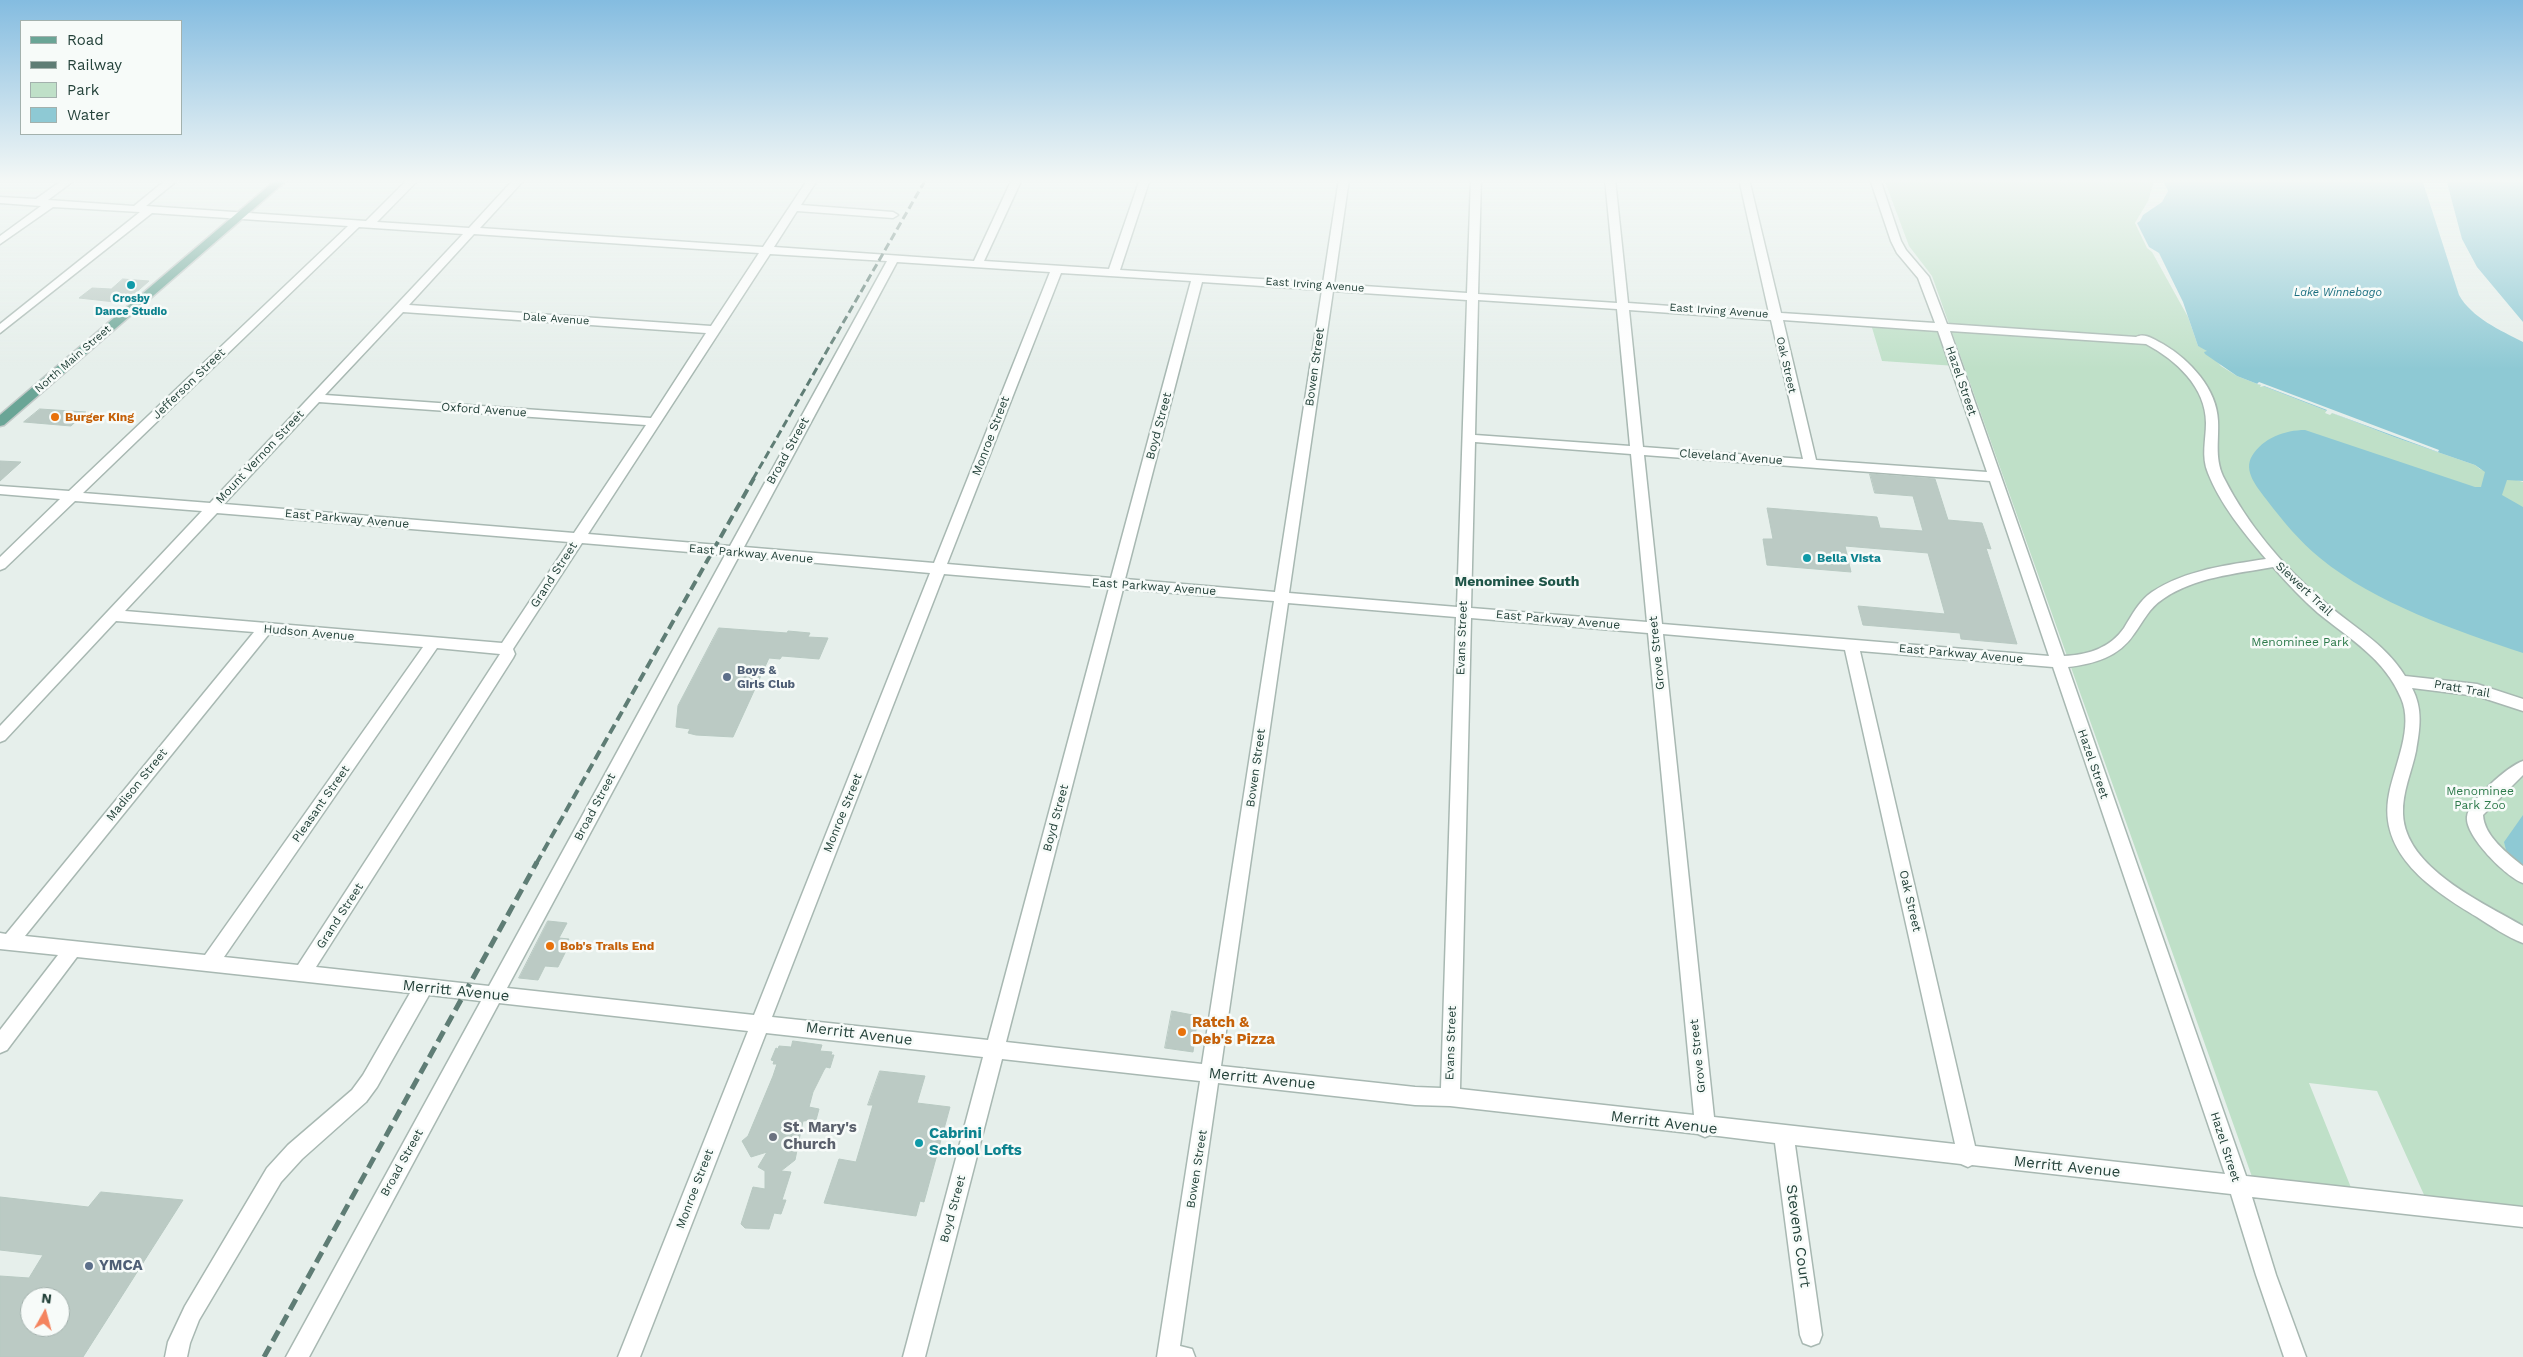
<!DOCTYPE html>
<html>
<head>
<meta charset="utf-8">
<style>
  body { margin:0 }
  #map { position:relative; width:2523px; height:1357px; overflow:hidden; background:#e6efeb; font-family:"Work Sans",sans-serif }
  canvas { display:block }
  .legend { position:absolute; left:20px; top:20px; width:162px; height:115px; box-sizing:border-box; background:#f7fbf9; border:1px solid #a3b1ad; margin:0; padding:6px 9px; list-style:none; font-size:15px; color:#24423a }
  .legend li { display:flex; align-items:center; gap:10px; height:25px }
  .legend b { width:25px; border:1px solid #a3b1ad }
  .north { position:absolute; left:20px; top:1287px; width:50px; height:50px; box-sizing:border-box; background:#f7fbf9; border:1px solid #a3b1ad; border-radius:50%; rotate:7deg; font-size:14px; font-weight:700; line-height:20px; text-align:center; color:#24423a }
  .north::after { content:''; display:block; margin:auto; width:18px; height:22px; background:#f4845f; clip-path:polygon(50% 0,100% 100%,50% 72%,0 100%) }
</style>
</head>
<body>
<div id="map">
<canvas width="2523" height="1357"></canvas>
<ul class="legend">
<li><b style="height:6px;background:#6aa596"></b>Road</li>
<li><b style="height:6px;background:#5f7d75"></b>Railway</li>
<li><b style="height:14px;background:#bfe0c8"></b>Park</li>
<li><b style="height:14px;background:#8ec9d4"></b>Water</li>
</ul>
<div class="north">N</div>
</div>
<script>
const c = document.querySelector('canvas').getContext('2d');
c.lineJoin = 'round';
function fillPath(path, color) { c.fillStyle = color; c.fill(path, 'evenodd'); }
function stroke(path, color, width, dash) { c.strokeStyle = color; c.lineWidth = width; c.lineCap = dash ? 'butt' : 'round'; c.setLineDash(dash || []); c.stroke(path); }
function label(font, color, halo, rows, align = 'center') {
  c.font = font + ' "Work Sans",sans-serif'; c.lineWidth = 5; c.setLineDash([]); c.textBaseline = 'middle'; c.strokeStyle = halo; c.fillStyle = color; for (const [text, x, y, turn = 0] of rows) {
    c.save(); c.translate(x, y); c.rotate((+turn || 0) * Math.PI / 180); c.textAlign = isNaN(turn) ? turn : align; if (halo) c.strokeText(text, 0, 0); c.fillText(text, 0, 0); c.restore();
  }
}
const green = new Path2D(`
  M1884 179H2151L2154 182 2148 201 2135 223 2147 248 2152 252 2188 317 2198 346 2204 347 2221 366 2237 376 2394 437 2475 465 2480 469 2523 482V1215L2430 1208 2377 1091 2309 1083 2356 1200 2256 1188 1932 276 1909 246Z
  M1870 321 1941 326 1956 366 1882 361Z`);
const water = new Path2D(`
  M2162 179H2422L2459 295C2472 318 2500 330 2523 342V481L2507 480 2502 495 2523 507V653C2455 630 2376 604 2320 558 2300 542 2282 520 2266 499 2257 487 2243 471 2252 456 2263 438 2285 430 2305 430L2475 487H2481L2485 472 2475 465 2394 437 2237 376 2205 354 2204 352 2207 351 2198 346 2183 302 2159 253 2149 247 2137 223 2140 221 2143 215 2162 202 2168 191Z
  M2446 179H2523V322L2477 267 2462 239Z
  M2523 815V866L2506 850 2504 842Z`);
const pier = new Path2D(`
  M2259 382 2336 411 2439 450 2438 452 2332 413 2330 415 2325 413 2327 410 2264 386 2260 387 2261 385 2257 384Z`);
const building = new Path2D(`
  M123 279 149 281 124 303 79 298 92 288 111 289Z
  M40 409 86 412 71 426 24 422Z
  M0 461 21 462 0 481Z
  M1870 474 1935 479 1948 520 1982 523 1991 549 1986 548 2017 644 1961 639 1960 633 1863 625 1858 606 1945 614 1928 553 1845 546 1851 572 1767 565 1763 539H1773L1767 508 1877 517 1880 528 1923 531 1913 496 1875 493Z
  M719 628 787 633 788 631 810 633 808 637 828 638 819 659 782 656 780 659 769 658 733 737 696 735 688 733 690 729 676 727 678 706Z
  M548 921 567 923 559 938 569 939 563 950 566 951 558 967 545 966 538 980 519 978Z
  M1172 1011 1198 1016 1193 1052 1165 1048Z
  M793 1041 822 1045 820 1051 832 1052 831 1055H834L830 1068 826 1067 824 1070 813 1092 809 1107 819 1109 816 1120 803 1121 795 1160 781 1171 791 1172 782 1200H786L781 1214 774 1213 769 1229 745 1228 741 1224 753 1187 765 1189V1171L758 1167 767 1152 751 1157 742 1141 748 1136 773 1076 777 1064H773L774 1061 771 1060 776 1048 778 1049 779 1046 791 1047Z
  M880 1071 925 1076 917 1103 950 1107 924 1202 920 1201 916 1216 824 1203 839 1159 856 1162 873 1105H868Z
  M101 1192 183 1200 83 1357H0V1276L29 1278 43 1255 0 1250V1197L88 1207ZM30 1297H60V1327H30Z`);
const minor = new Path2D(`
  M64 179H76L48 200 134 206 167 179H179L146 206 366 221 408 179H419L377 222 469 228 514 179H525L480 228 763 247 808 179H818L801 205 893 212 898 215 893 218 797 211 774 247 974 261 1012 179H1022L984 261 1109 269 1140 179H1150L1120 270 1323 283 1339 179H1349L1334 284 1467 293 1471 179H1481L1478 294 1617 303 1605 179H1615L1628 303 1769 313 1739 179H1749L1781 313 1935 323 1918 278 1897 253 1891 241 1870 179H1880L1901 241 1906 250 1929 277 1947 324 2136 337C2145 332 2155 340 2163 344 2190 360 2217 389 2218 421 2219 442 2214 460 2225 480 2248 525 2284 567 2322 600 2351 626 2384 642 2405 676L2477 684 2523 699V711L2477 696 2412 688C2423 709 2420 728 2416 751 2412 771 2402 792 2403 814 2405 868 2482 902 2523 926V943C2507 937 2491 926 2477 917 2432 890 2377 854 2389 794 2395 764 2414 727 2401 698 2385 659 2350 639 2318 613 2302 599 2287 583 2273 567 2235 574 2195 577 2163 599 2149 608 2143 622 2134 634 2119 657 2094 664 2068 667L2246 1176 2523 1207V1227L2252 1197 2276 1275 2306 1357H2284L2256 1275 2231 1194 1972 1165 1968 1167 1961 1164 1795 1145 1822 1335 1819 1343 1811 1346 1803 1343 1800 1335 1775 1143 1710 1135 1705 1137 1698 1134 1450 1106 1415 1105 1218 1083 1180 1346 1192 1349 1195 1357H1157L1200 1081 1002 1059 925 1357H903L983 1057 766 1033 640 1357H618L748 1031 499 1003 309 1357H286L481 1001 429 995 377 1087 366 1102 302 1159 281 1182 199 1320 190 1343 187 1357H165L168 1342 185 1306 267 1168 288 1145 352 1090 363 1075 410 993 77 957 7 1050 0 1053V1030L58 955 0 949V933L6 934 254 632 116 621 5 740 0 742V726L202 511 75 501 5 568 0 570V557L60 499 0 494V486L69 491 348 226 152 213 0 333V324L140 212 53 207 0 244V236L41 206 0 203V197L36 199ZM359 227 463 234 210 503 83 493ZM474 234 759 253 711 326 409 305ZM770 254 887 261 730 546 588 534ZM897 262 1050 272 934 563 744 547ZM1061 273 1191 281 1111 578 947 564ZM1202 282 1322 290 1275 592 1125 579ZM1333 291 1467 300 1457 607 1289 593ZM1478 300 1617 309 1630 446 1475 435ZM1629 310 1771 320 1803 459 1643 447ZM403 312 706 333 651 418 325 395ZM1783 320 1938 331 1987 472 1816 460ZM1950 331 2146 344C2176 360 2206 387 2206 423 2206 440 2201 456 2208 473 2220 504 2244 533 2266 559 2227 565 2185 570 2152 592 2139 601 2132 615 2124 628 2110 648 2088 655 2064 656ZM319 402 646 425 574 533 224 504ZM1475 442 1631 454 1647 622 1471 608ZM1644 455 1990 481 2049 656 1662 624ZM217 513 569 542 502 643 125 611ZM582 543 725 555 489 986 316 967 513 658 515 654 513 649ZM739 556 930 573 754 1015 507 988ZM944 574 1109 588 988 1040 772 1017ZM1123 589 1274 601 1202 1064 1006 1042ZM1288 603 1456 617 1441 1088 1415 1087 1221 1066ZM1471 618 1648 633 1694 1115 1460 1089ZM269 634 423 647 205 955 25 936ZM1663 634 1845 650 1955 1144 1714 1117ZM437 648 500 654 298 965 224 957ZM1860 651 2053 667 2225 1174 1975 1146Z
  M2523 761V775L2483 815C2484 836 2508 854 2523 866V883C2506 877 2465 836 2467 817 2468 801 2508 766 2523 761Z`);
const major = new Path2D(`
  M277 179H288L4 425 0 426V415Z`);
const railFar2 = new Path2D(`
  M753 479 926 179`);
const railFar1 = new Path2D(`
  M536 864 754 478`);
const rail = new Path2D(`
  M264 1357 537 862`);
const markers = [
  [131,285,5,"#0f9aa8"],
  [55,417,5,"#e8710a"],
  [1807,558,5,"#0f9aa8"],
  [727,677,5,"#5c6f8a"],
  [550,946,5,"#e8710a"],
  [1182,1032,5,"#e8710a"],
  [773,1137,5,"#6b7280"],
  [919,1143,5,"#0f9aa8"],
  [89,1266,5,"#5c6f8a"]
];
const farStreetnames = [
  ["East Irving Avenue",1315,285,4],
  ["East Irving Avenue",1719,311,4],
  ["Dale Avenue",556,319,4],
  ["North Main Street",73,359,-41],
  ["Oak Street",1786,365,77]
];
const farWaternames = [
  ["Lake Winnebago",2338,293]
];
const farCulturenames = [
  ["Crosby",131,299],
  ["Dance Studio",131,312]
];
const streetNames = [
  ["Bowen Street",1315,367,-82],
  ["Hazel Street",1961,381,71],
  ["Jefferson Street",189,384,-44],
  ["Oxford Avenue",484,410,4],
  ["Boyd Street",1159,426,-75],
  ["Monroe Street",991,436,-69],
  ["Broad Street",788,451,-61],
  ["Mount Vernon Street",260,457,-47],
  ["Cleveland Avenue",1731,457,4],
  ["East Parkway Avenue",347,519,5],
  ["East Parkway Avenue",751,554,5],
  ["Grand Street",554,575,-57],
  ["East Parkway Avenue",1154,587,4],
  ["Siewert Trail",2304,589,43],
  ["East Parkway Avenue",1558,620,5],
  ["Hudson Avenue",309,633,5],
  ["Evans Street",1462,638,-88],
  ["Grove Street",1657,653,-96],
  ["East Parkway Avenue",1961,654,5],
  ["Pratt Trail",2462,689,10],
  ["Hazel Street",2093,764,71],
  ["Bowen Street",1256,768,-82],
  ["Madison Street",137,785,-51],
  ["Pleasant Street",321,804,-55],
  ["Broad Street",595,807,-62],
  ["Monroe Street",843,813,-68],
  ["Boyd Street",1056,818,-75],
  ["Oak Street",1910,901,77],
  ["Grand Street",340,916,-57],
  ["Evans Street",1451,1043,-88],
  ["Grove Street",1698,1056,-96],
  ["Hazel Street",2225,1147,72],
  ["Broad Street",402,1163,-61],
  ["Bowen Street",1197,1169,-81],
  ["Monroe Street",695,1189,-69],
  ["Boyd Street",953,1209,-75]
];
const foodNames = [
  ["Burger King",65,417],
  ["Bob's Trails End",560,946]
];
const cultureNames = [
  ["Bella Vista",1817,558]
];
const parkNames = [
  ["Menominee Park",2300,642],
  ["Menominee",2480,791],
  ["Park Zoo",2480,805]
];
const serviceNames = [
  ["Boys &",737,670],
  ["Girls Club",737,684]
];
const neighbourhoodNames = [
  ["Menominee South",1517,582]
];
const nearStreetnames = [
  ["Merritt Avenue",456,991,6],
  ["Merritt Avenue",859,1034,7],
  ["Merritt Avenue",1262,1079,6],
  ["Merritt Avenue",1664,1123,7],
  ["Merritt Avenue",2067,1167,6],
  ["Stevens Court",1798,1236,82]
];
const nearFoodnames = [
  ["Ratch &",1192,1023],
  ["Deb's Pizza",1192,1040]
];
const nearWorshipnames = [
  ["St. Mary's",783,1128],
  ["Church",783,1145]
];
const nearCulturenames = [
  ["Cabrini",929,1134],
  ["School Lofts",929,1151]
];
const nearServicenames = [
  ["YMCA",99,1266]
];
fillPath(green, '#bfe0c8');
fillPath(water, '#8ec9d4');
fillPath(pier, '#e6efeb');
fillPath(building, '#bbcac4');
stroke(building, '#b8c9c2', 1);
stroke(minor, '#a8b8b2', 3);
stroke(major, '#c2cac8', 3);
fillPath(minor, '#fff');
fillPath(major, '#6aa596');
stroke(railFar2, '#5f7d75', 3, [8, 4]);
stroke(railFar1, '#5f7d75', 4, [10, 5]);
stroke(rail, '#5f7d75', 5, [12, 6]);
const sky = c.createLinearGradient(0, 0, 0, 369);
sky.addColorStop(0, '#84bce0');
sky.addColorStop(0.49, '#f4f8f6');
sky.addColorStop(1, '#f4f8f600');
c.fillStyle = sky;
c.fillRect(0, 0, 2523, 369);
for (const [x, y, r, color] of markers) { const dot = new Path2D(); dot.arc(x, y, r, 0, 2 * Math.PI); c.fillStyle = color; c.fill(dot); stroke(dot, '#f7fbf9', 2); }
label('11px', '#24423a', '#f7fbf9', farStreetnames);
label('italic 11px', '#1c6f80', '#f7fbf9', farWaternames);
label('bold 11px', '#0d838f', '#f7fbf9', farCulturenames);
label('12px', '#24423a', '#f7fbf9', streetNames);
label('bold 12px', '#c56008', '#f7fbf9', foodNames, 'left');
label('bold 12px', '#0d838f', '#f7fbf9', cultureNames, 'left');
label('12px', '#2d7a4b', '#f7fbf9', parkNames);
label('bold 12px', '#4e5e75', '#f7fbf9', serviceNames, 'left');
label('bold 14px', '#1f5548', '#f7fbf9', neighbourhoodNames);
label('15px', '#24423a', '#f7fbf9', nearStreetnames);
label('bold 15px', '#c56008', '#f7fbf9', nearFoodnames, 'left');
label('bold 15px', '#5b616d', '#f7fbf9', nearWorshipnames, 'left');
label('bold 15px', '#0d838f', '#f7fbf9', nearCulturenames, 'left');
label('bold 15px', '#4e5e75', '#f7fbf9', nearServicenames, 'left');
</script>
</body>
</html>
